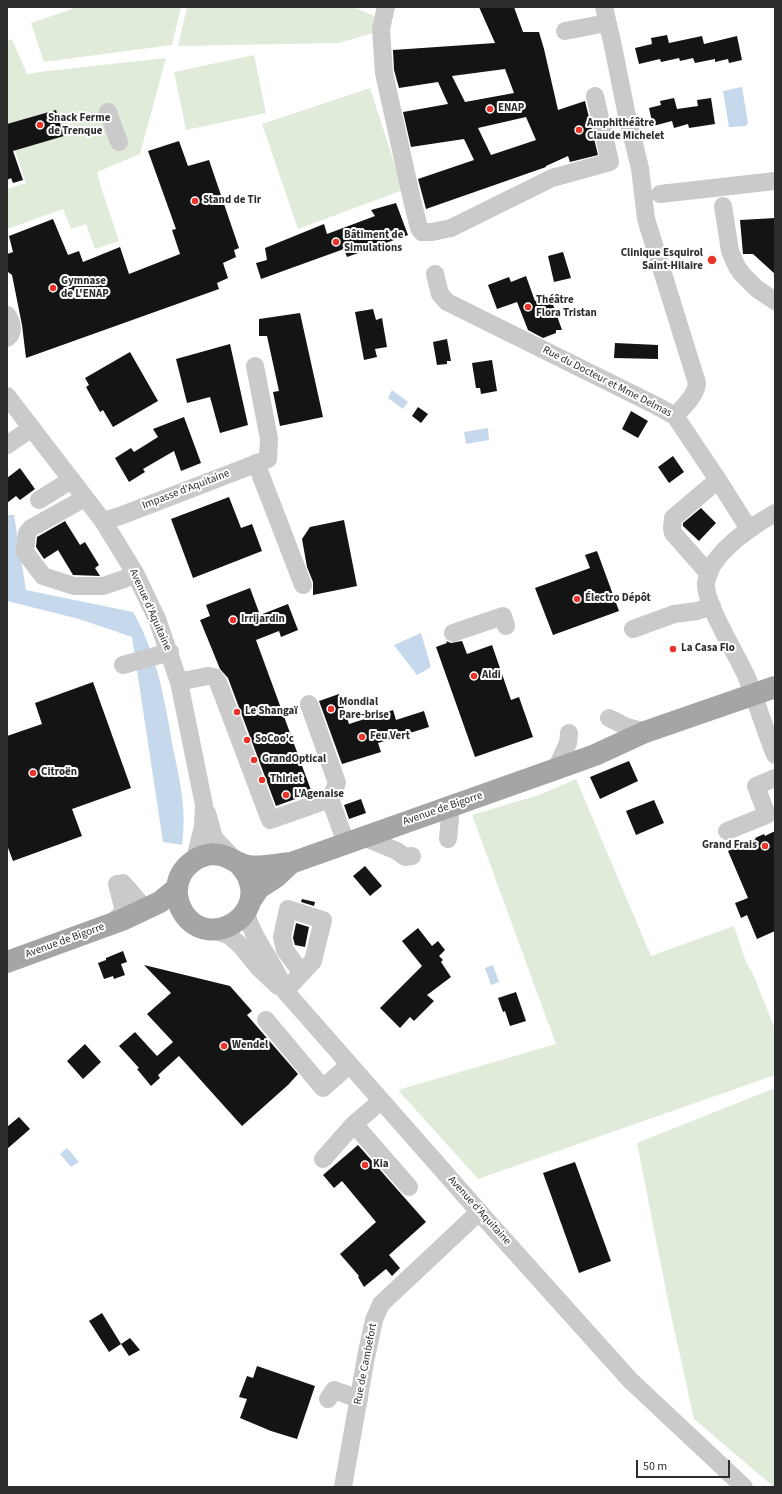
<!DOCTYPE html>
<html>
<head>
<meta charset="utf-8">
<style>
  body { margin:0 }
  #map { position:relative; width:782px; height:1494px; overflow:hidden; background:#fff; font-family:"Source Sans 3",sans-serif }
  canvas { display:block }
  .frame { position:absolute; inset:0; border:8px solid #2d2d2d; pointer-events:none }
  .scale { position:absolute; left:636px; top:1460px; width:94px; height:18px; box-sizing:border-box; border:2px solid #2d2d2d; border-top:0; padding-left:5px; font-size:12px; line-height:14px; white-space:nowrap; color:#2d2d2d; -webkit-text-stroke:3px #fff; paint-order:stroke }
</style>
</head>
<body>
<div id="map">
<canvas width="782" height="1494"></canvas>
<div class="frame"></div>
<div class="scale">50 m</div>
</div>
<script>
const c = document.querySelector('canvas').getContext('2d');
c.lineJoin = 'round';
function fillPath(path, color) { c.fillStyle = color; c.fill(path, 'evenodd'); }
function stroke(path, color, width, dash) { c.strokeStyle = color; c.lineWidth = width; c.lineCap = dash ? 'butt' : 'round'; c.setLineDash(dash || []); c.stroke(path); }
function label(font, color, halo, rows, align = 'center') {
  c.font = font + ' "Source Sans 3",sans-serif'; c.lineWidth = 4; c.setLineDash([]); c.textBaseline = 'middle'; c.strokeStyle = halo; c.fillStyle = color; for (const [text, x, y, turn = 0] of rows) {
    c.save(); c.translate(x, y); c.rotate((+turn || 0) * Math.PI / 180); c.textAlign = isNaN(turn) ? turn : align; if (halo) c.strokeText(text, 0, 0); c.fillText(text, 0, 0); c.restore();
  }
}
const green = new Path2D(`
  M78 7H181L172 45 44 62 31 23Z
  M187 7H354L376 17V32L339 43 178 46Z
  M12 39 27 74 47 71 166 58 140 154 97 172 101 187 119 241 95 249 86 224 71 229 63 209 7 229V189L26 183 7 128V41Z
  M254 55 266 113 186 130 174 72Z
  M370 88 403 190 298 229 262 124Z
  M576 779 651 956 734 926 746 962 753 974 775 1029V1075L478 1179 398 1090 556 1044 472 815 539 795Z
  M775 1088V1487H774L694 1419 668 1301 637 1143Z`);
const water = new Path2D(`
  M742 87 748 123 746 126 729 127 723 91Z
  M392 390 408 402 403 409 388 398Z
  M488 428 489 440 466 444 464 432Z
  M7 515H14L26 590 133 612C157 653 165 701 173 748 180 782 187 810 182 845L163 842 132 637 79 619 7 601Z
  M421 633 431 667 417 675 394 645Z
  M493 965 499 982 491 985 485 968Z
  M67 1148 79 1162 71 1167 60 1154Z`);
const building = new Path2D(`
  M479 7H514L523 32H539L544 49 558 110 585 101 598 155 570 162 568 156 546 166V167L426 209 418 179 474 160 464 139 411 147 403 112 448 104 438 82 399 88 394 70 393 50 495 43ZM505 69 514 93 465 102 452 76ZM526 117 536 140 491 155 478 128Z
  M667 35 669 43 702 36 704 44 737 36 742 60 729 63 728 59 715 62V59L695 63 693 58 680 61 679 58 661 62 660 59 639 64 635 48 652 44 651 38Z
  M674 98 677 109 698 106 697 100 711 98 715 124 689 128 688 124 674 128 672 121 653 126 649 108 661 105 660 101Z
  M56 110 64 136 13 151 23 180 13 183 11 178 7 180V124Z
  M179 141 188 166 209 160 239 248 234 250 236 257 223 263 228 278 217 283 219 289 26 358 22 325 12 275 8 272 7 269V254L13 252 9 236 53 219 68 255 79 251 83 262 120 247 129 274 180 254 172 230 176 229 148 151Z
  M396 203 408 235 347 257 344 249 261 279 256 263 267 260 265 248 324 224 327 234 375 216 371 210Z
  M775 218V274L753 254H743L740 220Z
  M563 252 571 278 554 282 548 256Z
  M526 276 535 301 550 296 562 330H556V333L543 338 528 330 517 302 497 309 488 285 509 277 511 282Z
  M373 309 376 320 382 318 387 347 375 349 377 357 364 360 355 312Z
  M300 313 323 417 280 426 273 392 279 391 267 336H259V319Z
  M447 339 451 361H447V364L437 365 433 342Z
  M615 343 658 345V359L614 358Z
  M230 344 248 425 220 433 210 397 187 403 176 359Z
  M130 352 158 401 113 427 103 410 100 412 86 387 89 385 85 378Z
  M492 360 497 391 481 394 480 388H476L472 363Z
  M418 407 428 414 421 423 412 416Z
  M631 411 648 421 638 438 622 429Z
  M184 417 201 463 181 471 174 451 143 469 145 472 129 482 115 458 131 448 134 452 158 437 153 429Z
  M673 456 684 472 669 483 658 467Z
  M20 468 35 489 20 500 16 496 7 503V478Z
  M229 497 241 528 252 524 262 551 193 578 171 519Z
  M701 508 716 523 699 541 683 526V523Z
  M344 520 357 586 313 595V582L307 567 302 539 310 527Z
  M65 521 80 545 85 542 99 565 95 568 100 576 73 575 58 550 44 559 36 547 37 537Z
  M597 551 619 611 553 635 535 588 590 568 585 555Z
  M250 588 260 615 288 604 298 630 281 637 279 631 256 640 312 793 276 806 228 678 220 669 200 620 210 616 206 605Z
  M446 641 451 643 462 641 467 654 492 645 511 700 519 697 533 737 475 757 436 647 447 643Z
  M93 682 131 788 72 809 82 836 13 861 7 845V736L42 724 35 703Z
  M339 694 349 724 393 710 396 720 424 711 429 727 378 743 381 752 342 764 319 701Z
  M629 761 638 781 600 799 590 777Z
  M361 799 366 813 349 819 344 805Z
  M654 800 664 823 636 835 626 811Z
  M775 831V931L757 939 747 915 741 918 735 903 748 898 728 851 756 839 755 838 764 834 765 836Z
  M365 866 382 886 370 896 353 876Z
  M302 899 315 902 314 906 301 902Z
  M296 923 309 927 305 947 295 945 293 938Z
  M418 928 432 946 438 941 445 950 439 956 443 960 441 962 451 977 427 995 434 1001 414 1021 410 1017 400 1028 380 1008 422 966 402 941Z
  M123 951 127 962 121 964 125 975 114 979 113 976 104 979 98 963 106 960V958Z
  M144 965 230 986 252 1011 247 1015 298 1074 288 1085 242 1126 179 1056 158 1075 160 1078 151 1086 137 1069 139 1068 119 1046 135 1032 157 1056 173 1042 147 1014 171 993Z
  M516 992 526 1021 510 1026 505 1011 503 1012 498 998Z
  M85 1044 101 1062 83 1079 67 1061Z
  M19 1117 30 1129 7 1149V1127Z
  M358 1145 426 1222 389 1255 400 1268 392 1276 386 1269 364 1287 358 1277 359 1276 340 1254 376 1222 342 1181 334 1188 323 1175Z
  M575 1162 611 1261 579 1273 543 1173Z
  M102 1313 121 1344 109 1352 89 1321Z
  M130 1338 140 1350 129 1356 121 1344Z
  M257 1366 315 1386 297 1439 271 1431 240 1418 247 1399 239 1397 247 1376 253 1378Z`);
const minor = new Path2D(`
  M386 7 381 29 384 73 412 200 419 228 422 232H432L451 228 552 178 610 162 595 96
  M604 7 613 46 627 116 640 168 646 219 697 383C696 396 683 407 675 416
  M565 31 607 23
  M108 112 119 142
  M660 194 775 181
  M723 206 730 251 737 267 742 274 757 289 775 301
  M435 274 440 294 447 302 655 405 675 416 718 480 749 529
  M7 315C12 322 15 332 7 338
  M7 396 103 521 135 573 157 619 179 682 204 805 203 827 195 859
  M7 445 32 428
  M256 463 303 585
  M85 498 31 528 27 533 25 552 43 576 74 586H103L124 579 135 573
  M39 500 71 480
  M775 513C751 527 710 553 706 583 704 603 738 656 747 678 757 703 765 730 775 755
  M103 521 120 516 268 459 269 439 255 366
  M709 574 673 533 672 528 673 518 718 480
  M633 629 674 614 697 611 712 606
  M453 633 503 616 506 626
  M123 665 170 652
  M179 682 207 676 214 677 218 682 270 820 330 799
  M309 704 337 783 330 799 346 843
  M609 718 627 727 645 732
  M556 769 568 743 569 733
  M207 813 214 838 237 862
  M727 831 767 815 756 786 775 778
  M363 837 397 851 405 857 412 856
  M448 839 450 818 449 808
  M123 883 145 909
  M246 912C253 941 275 963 285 991L489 1223 630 1380 744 1487
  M111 924 123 912V907L117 884
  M214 930 230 936 241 946 259 968 278 986
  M285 991 313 961 323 920 288 909 282 937 285 950 301 972
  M266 1020 323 1088 349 1065
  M381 1101 354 1124 409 1187
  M323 1159 354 1124
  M328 1399 334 1390 359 1399
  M343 1487 366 1357 374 1320 381 1304 479 1212`);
const major = new Path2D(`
  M239 864C242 868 246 872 248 877 266 917 209 950 184 914 179 906 176 897 177 888 179 867 200 851 220 855 231 857 238 865 249 866 262 868 278 864 291 863L556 769 595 755 645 732 775 687
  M251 900 259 888 276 877 291 863
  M7 962 122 920 160 902 177 888`);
const markers = [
  [490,109,4,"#e9342b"],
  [40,125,4,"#e9342b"],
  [579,130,4,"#e9342b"],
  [195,201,4,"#e9342b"],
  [336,242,4,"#e9342b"],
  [712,260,5,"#e9342b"],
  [53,288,4,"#e9342b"],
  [528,307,4,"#e9342b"],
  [577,599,4,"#e9342b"],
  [233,620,4,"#e9342b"],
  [673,649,4,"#e9342b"],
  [474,676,4,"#e9342b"],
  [331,709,4,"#e9342b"],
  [237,712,4,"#e9342b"],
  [362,737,4,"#e9342b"],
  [247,740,4,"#e9342b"],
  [254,760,4,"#e9342b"],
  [33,773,4,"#e9342b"],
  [262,780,4,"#e9342b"],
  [286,795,4,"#e9342b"],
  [765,846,4,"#e9342b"],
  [224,1046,4,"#e9342b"],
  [365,1165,4,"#e9342b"]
];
const poiNames = [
  ["ENAP",498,109],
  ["Snack Ferme",48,119],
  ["de Trenque",48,132],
  ["Amphithéâtre",587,124],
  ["Claude Michelet",587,137],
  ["Stand de Tir",203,201],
  ["Bâtiment de",344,236],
  ["Simulations",344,249],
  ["Clinique Esquirol",703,254,"right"],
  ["Saint-Hilaire",703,267,"right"],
  ["Gymnase",61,282],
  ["de L'ENAP",61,295],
  ["Théâtre",536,301],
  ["Flora Tristan",536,314],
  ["Électro Dépôt",585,599],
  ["Irrijardin",241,620],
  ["La Casa Flo",681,649],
  ["Aldi",482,676],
  ["Mondial",339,703],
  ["Pare-brise",339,716],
  ["Le Shangaï",245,712],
  ["Feu Vert",370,737],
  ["SoCoo'c",255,740],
  ["GrandOptical",262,760],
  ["Citroën",41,773],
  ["Thiriet",270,780],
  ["L'Agenaise",294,795],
  ["Grand Frais",757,846,"right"],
  ["Wendel",232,1046],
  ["Kia",373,1165]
];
const streetNames = [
  ["Rue du Docteur et Mme Delmas",607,382,27],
  ["Impasse d'Aquitaine",186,490,-21],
  ["Avenue d'Aquitaine",150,610,66],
  ["Avenue de Bigorre",443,809,-19],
  ["Avenue de Bigorre",65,941,-20],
  ["Avenue d'Aquitaine",479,1211,48],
  ["Rue de Cambefort",366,1364,-79]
];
fillPath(green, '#e1ebda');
fillPath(water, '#c6d8ec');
fillPath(building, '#141414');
stroke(minor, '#cacaca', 18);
stroke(major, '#a5a5a5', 22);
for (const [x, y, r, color] of markers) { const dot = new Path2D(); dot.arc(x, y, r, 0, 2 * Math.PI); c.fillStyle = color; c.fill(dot); stroke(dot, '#fff', 1.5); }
label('bold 11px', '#2d2d2d', '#fff', poiNames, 'left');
label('11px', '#2d2d2d', '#fff', streetNames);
</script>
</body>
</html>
